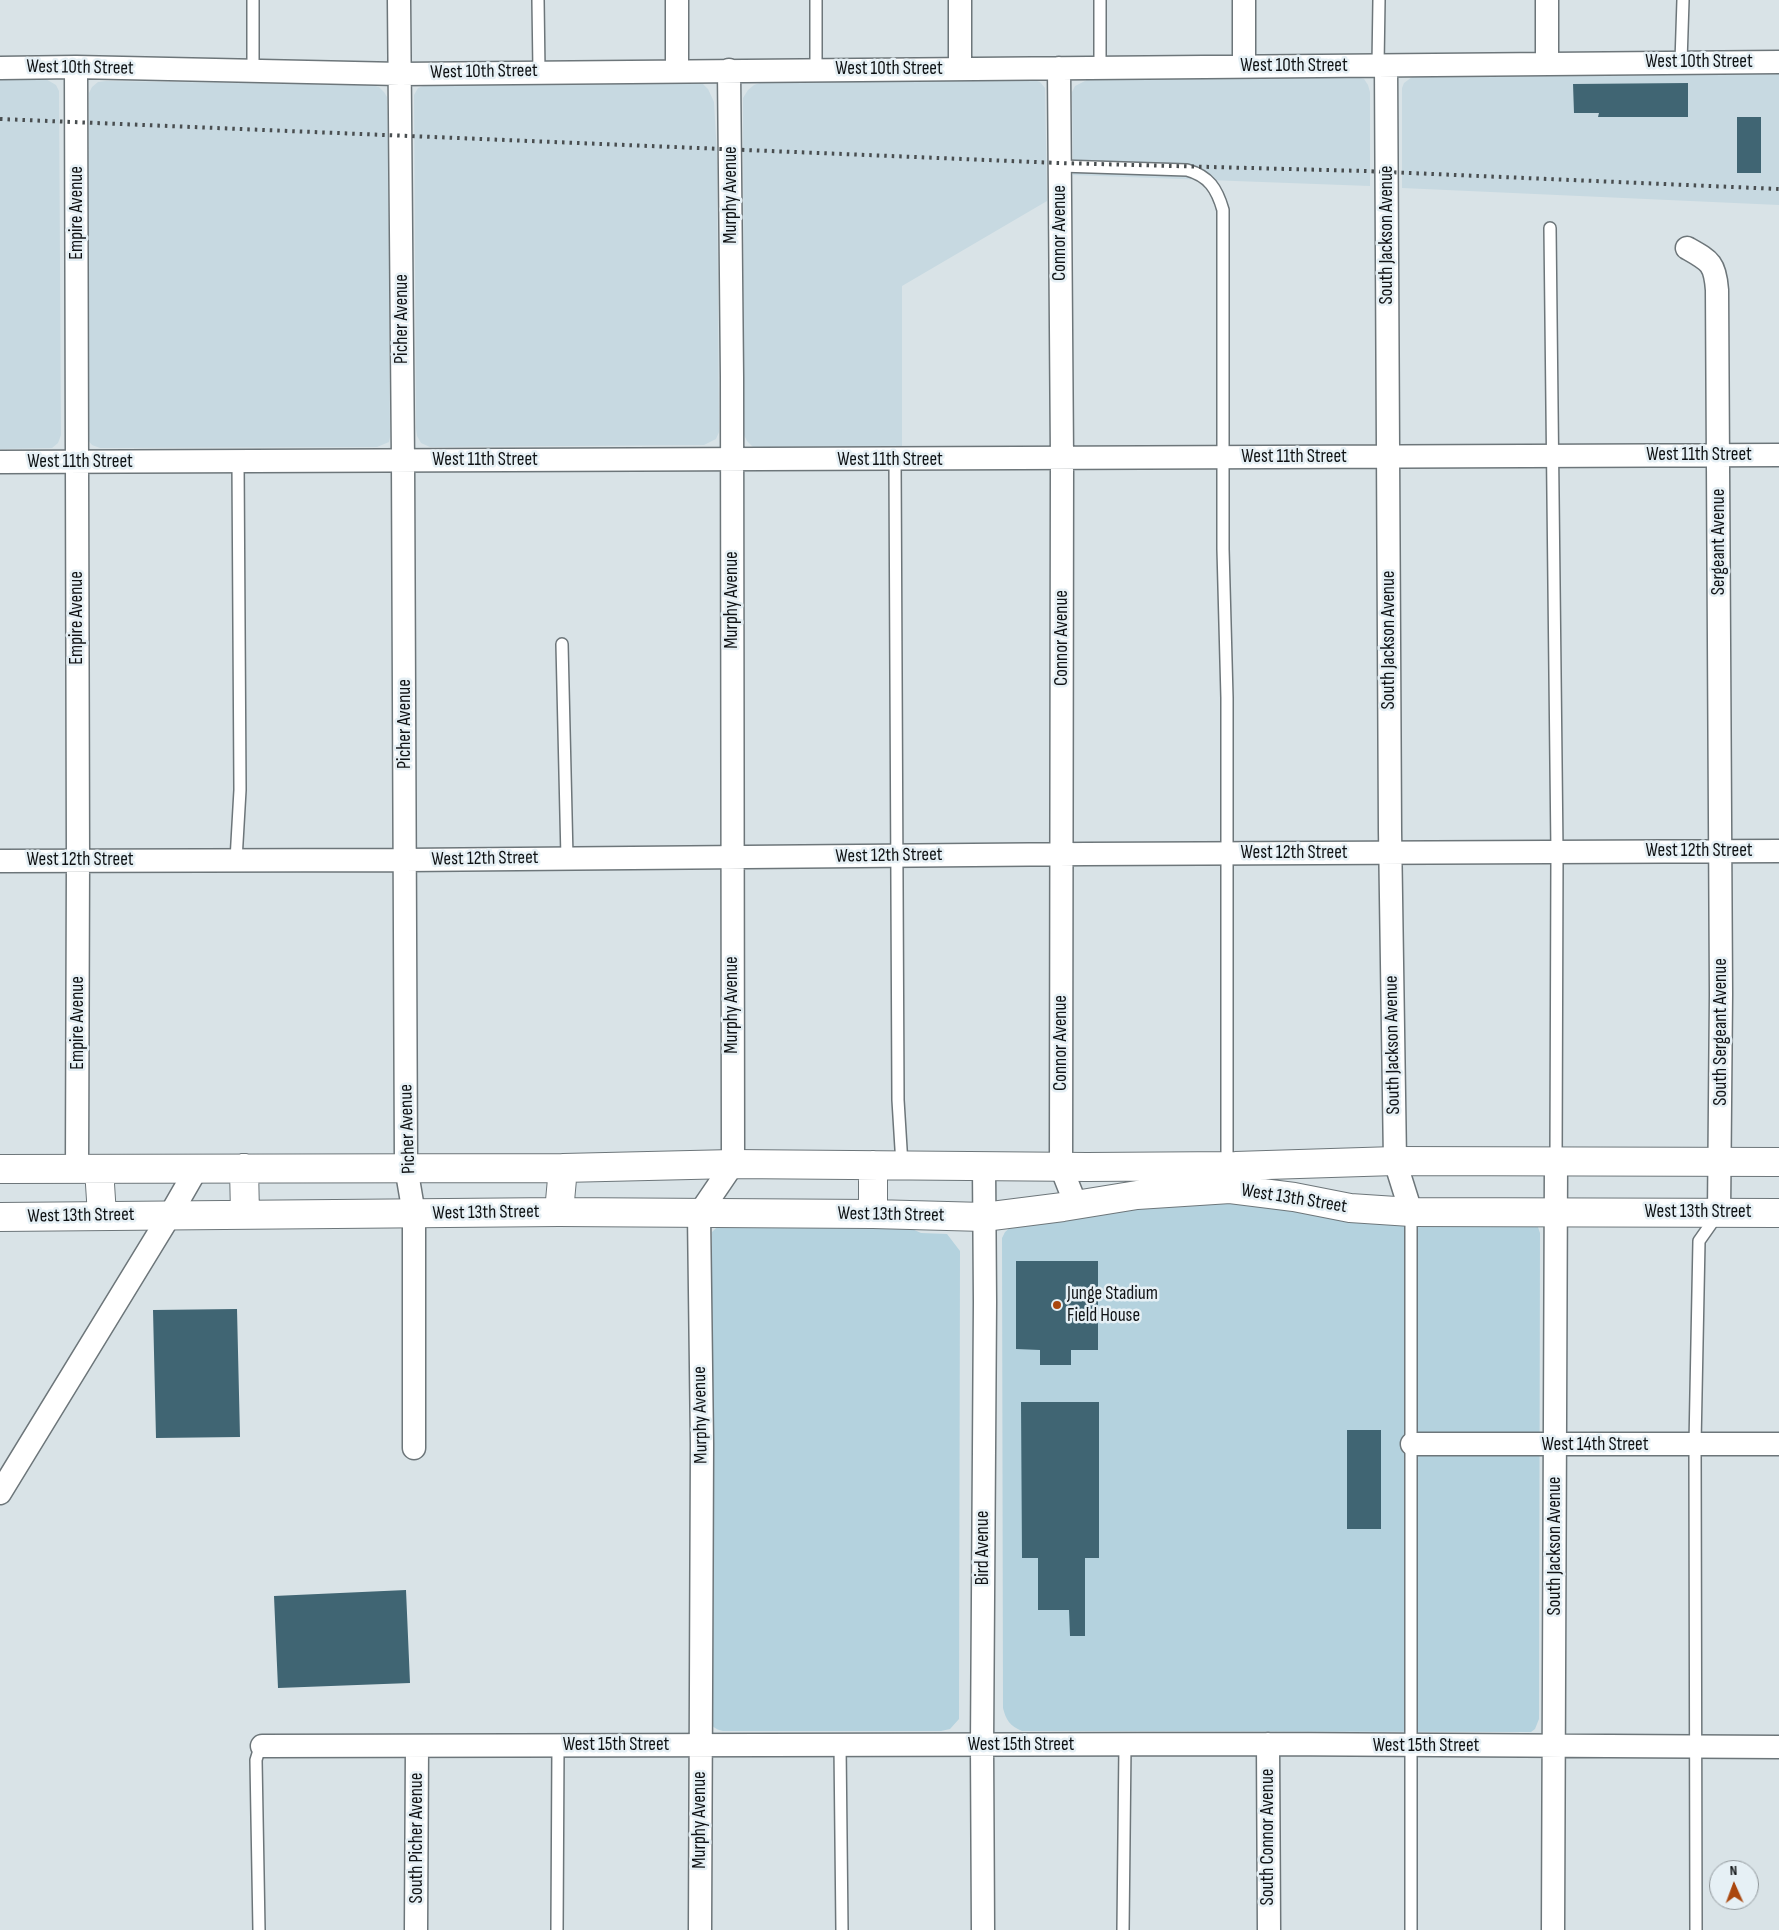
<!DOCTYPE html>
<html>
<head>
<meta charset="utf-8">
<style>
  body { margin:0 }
  #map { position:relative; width:1779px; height:1930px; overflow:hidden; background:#d9e3e7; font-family:"Sofia Sans Condensed",sans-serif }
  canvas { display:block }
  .north { position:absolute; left:1709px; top:1860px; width:50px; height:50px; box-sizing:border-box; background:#e6f0f5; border:1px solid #90979b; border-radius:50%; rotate:358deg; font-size:14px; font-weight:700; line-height:20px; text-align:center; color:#0f1214 }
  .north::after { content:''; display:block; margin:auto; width:18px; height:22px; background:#aa470e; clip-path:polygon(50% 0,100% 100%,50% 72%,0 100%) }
</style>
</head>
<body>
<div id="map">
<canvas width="1779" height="1930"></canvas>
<div class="north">N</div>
</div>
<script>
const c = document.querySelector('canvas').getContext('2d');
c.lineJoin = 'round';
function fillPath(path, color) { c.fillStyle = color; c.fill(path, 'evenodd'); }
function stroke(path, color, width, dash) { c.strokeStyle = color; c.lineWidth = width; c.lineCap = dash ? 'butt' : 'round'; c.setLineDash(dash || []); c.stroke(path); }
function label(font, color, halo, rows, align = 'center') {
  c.font = font + ' "Sofia Sans Condensed",sans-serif'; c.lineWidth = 5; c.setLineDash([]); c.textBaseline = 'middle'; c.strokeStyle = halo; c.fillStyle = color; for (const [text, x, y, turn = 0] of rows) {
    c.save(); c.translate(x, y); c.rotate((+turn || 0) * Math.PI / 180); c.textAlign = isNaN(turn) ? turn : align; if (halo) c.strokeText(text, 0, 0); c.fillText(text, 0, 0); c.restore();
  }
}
const built = new Path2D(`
  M1779 74V205L1402 188V88L1404 83 1412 77Z
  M1356 77 1364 79 1368 85 1370 92V186L1073 175 1072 92 1075 86 1089 79Z
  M0 78H44L56 85 59 91 61 435 58 443 52 448 0 449Z
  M1031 79 1040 82 1045 88 1047 201 902 286V447H753L747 441 744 435 743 98 748 90 754 85 768 80Z
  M106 81 372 85 379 87 384 92 387 97 388 144 390 437 389 442 377 447 100 448 92 445 87 439 89 93 92 87 98 82Z
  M694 81 703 84 708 89 714 102 717 155 719 432 716 439 704 445 430 447 421 443 417 436 416 428 414 95 418 88 431 83Z`);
const green = new Path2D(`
  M1158 1197 1533 1223 1538 1227 1540 1233 1539 1719 1535 1729 1531 1732 1022 1731C1010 1726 1006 1720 1003 1708L1002 1238 1005 1232 1011 1227Z
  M901 1224 921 1233 947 1234 960 1251 959 1719 950 1729 941 1731H723C714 1729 711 1726 708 1717L712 1232 719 1225Z`);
const building = new Path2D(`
  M1688 83V117H1598L1599 113H1574L1573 84Z
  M1737 117H1761V173H1737Z
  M1016 1261H1098V1350H1071V1365H1040V1350L1016 1349Z
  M237 1309 240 1437 156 1438 153 1310Z
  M1021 1402H1099V1558H1085V1636H1070L1069 1610H1038V1558H1022Z
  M1347 1430H1381V1529H1347Z
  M406 1590 410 1683 278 1688 274 1596Z`);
const lane = new Path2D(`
  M538 0 539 71
  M1100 0V68
  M1681 62 1683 0
  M1378 65 1379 0
  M816 70V0
  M253 72V0
  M1060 166 1187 170C1209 176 1217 189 1223 210V549L1227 698V1166
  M1550 228 1557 852 1556 1162
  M895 460 898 1100 902 1165
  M562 644 567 858
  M236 860 240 790 238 461
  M840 1745 842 1930
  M259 1930 256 1760 260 1747 262 1746
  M557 1930 558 1745
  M1123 1930 1125 1745
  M1411 1930V1212
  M1696 1930 1695 1444 1699 1241 1718 1214`);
const street = new Path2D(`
  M399 0 403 460 406 1167 414 1214V1448
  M1547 63V0
  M1244 66V0
  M1386 66 1390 831 1395 1161 1411 1212
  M76 67 78 860 77 1169
  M0 68 76 67 400 74 1779 62
  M1059 68 1062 458 1061 1167 1076 1205
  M960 69V0
  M677 70V0
  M1687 248C1710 261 1715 263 1717 290L1721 994 1719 1213
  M0 462 1779 455
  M0 861 405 860 1086 854 1779 851
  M1412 1444H1779
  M0 1493 170 1215 197 1168
  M1268 1744 1269 1930
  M262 1746 1268 1744 1779 1747
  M416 1930 417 1746
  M700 1930 702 1444 699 1214 733 1164 732 377 729 70
  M983 1930 982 1745 985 1302 984 1166
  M1553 1930 1556 1163`);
const secondary = new Path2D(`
  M244 1168 245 1214
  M0 1169 563 1168 733 1164 1087 1167 1235 1166 1395 1161 1779 1162
  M99 1169 102 1215
  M559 1212 563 1168
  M873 1214V1165
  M0 1217 559 1212 873 1214 984 1217 1063 1207 1137 1195 1230 1189 1294 1197 1350 1208 1411 1212 1779 1213`);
const rail = new Path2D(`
  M0 119 1059 163 1364 171 1779 189`);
const markers = [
  [1057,1305,5,"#aa470e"]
];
const streetNames = [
  ["West 10th Street",1699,62],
  ["West 10th Street",1294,66],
  ["West 10th Street",80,68,1],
  ["West 10th Street",889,69],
  ["West 10th Street",484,72,-1],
  ["Murphy Avenue",731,195,-90],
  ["Empire Avenue",77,213,-90],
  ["Connor Avenue",1060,233,-90],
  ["South Jackson Avenue",1387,235,-90],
  ["Picher Avenue",402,319,-90],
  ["West 11th Street",1699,455],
  ["West 11th Street",1294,457],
  ["West 11th Street",485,460],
  ["West 11th Street",890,460],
  ["West 11th Street",80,462],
  ["Sergeant Avenue",1719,542,-90],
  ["Murphy Avenue",732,600,-90],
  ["Empire Avenue",77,618,-90],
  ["Connor Avenue",1062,638,-90],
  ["South Jackson Avenue",1389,640,-90],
  ["Picher Avenue",405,724,-90],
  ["West 12th Street",1699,851],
  ["West 12th Street",1294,853],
  ["West 12th Street",889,856,-1],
  ["West 12th Street",485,859,-1],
  ["West 12th Street",80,860],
  ["Murphy Avenue",732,1005,-90],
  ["Empire Avenue",78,1023,-90],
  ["South Sergeant Avenue",1721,1032,-90],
  ["Connor Avenue",1061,1043,-90],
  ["South Jackson Avenue",1393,1045,-91],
  ["Picher Avenue",408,1129,-92],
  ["West 13th Street",1294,1199,9],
  ["West 13th Street",1698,1212],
  ["West 13th Street",486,1213,-1],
  ["West 13th Street",891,1215,1],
  ["West 13th Street",81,1216,-1],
  ["Murphy Avenue",701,1415,-91],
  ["West 14th Street",1595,1445],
  ["South Jackson Avenue",1555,1546,-90],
  ["Bird Avenue",983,1548,-90],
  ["West 15th Street",616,1745],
  ["West 15th Street",1021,1745],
  ["West 15th Street",1426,1746],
  ["Murphy Avenue",700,1820,-90],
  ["South Connor Avenue",1268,1837,-90],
  ["South Picher Avenue",417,1838,-90]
];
const poiNames = [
  ["Junge Stadium",1067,1294],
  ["Field House",1067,1316]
];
fillPath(built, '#c7d9e1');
fillPath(green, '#b4d2de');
fillPath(building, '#406573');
stroke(lane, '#6d767a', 14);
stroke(street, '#6d767a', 25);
stroke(secondary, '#6d767a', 30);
stroke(lane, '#fff', 11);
stroke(street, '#fff', 22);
stroke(secondary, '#fff', 28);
stroke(rail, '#494e50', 4, [2.5, 5]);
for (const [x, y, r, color] of markers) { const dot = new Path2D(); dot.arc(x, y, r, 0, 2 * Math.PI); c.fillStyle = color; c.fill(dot); stroke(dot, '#e6f0f5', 2); }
label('19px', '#0f1214', '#e6f0f5', streetNames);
label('19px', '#0f1214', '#e6f0f5', poiNames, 'left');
</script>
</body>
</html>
